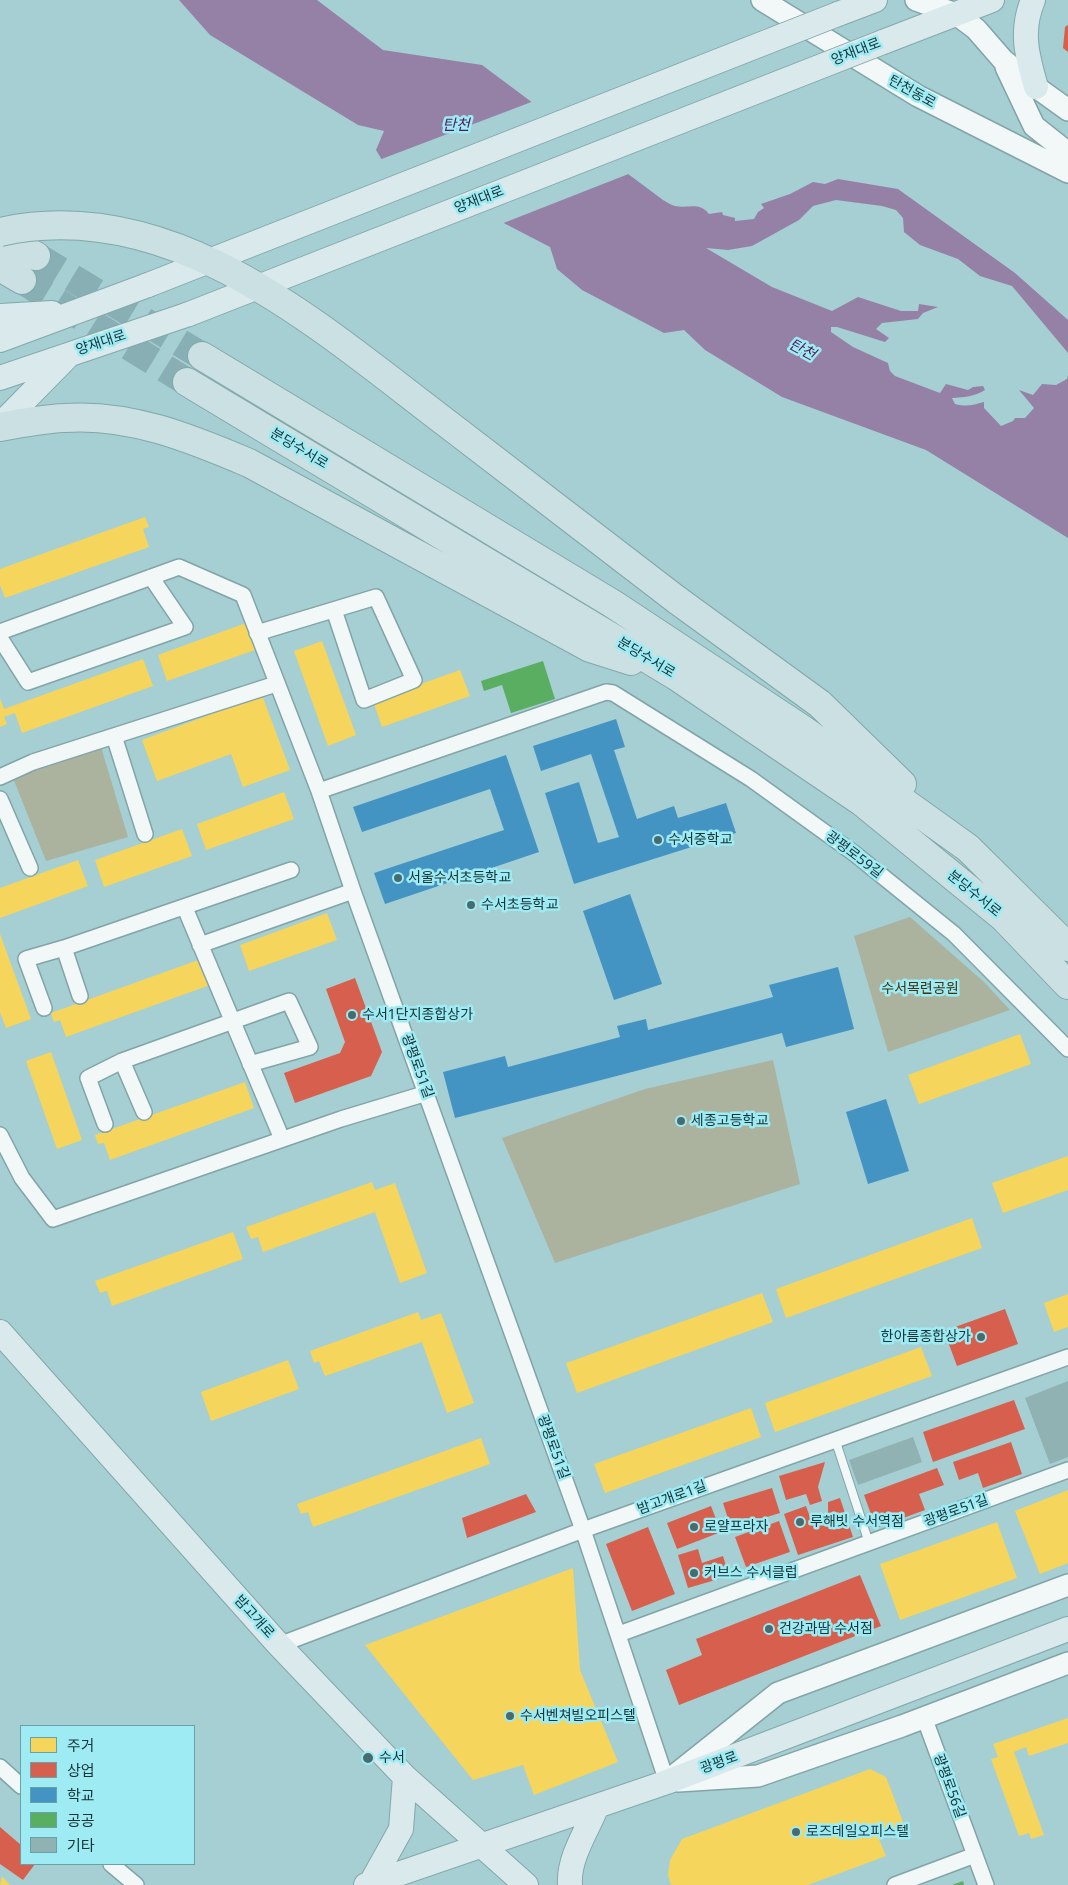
<!DOCTYPE html>
<html>
<head>
<meta charset="utf-8">
<style>
  body { margin:0 }
  #map { position:relative; width:1068px; height:1885px; overflow:hidden; background:#a5cfd3; font-family:"Noto Sans","Noto Sans KR",sans-serif }
  canvas { display:block }
  .legend { position:absolute; left:20px; top:1725px; width:175px; height:140px; box-sizing:border-box; background:#9febf3; border:1px solid #68a2a9; margin:0; padding:6px 9px; list-style:none; font-size:15px; color:#153539 }
  .legend li { display:flex; align-items:center; gap:10px; height:25px }
  .legend b { width:25px; border:1px solid #68a2a9 }
</style>
</head>
<body>
<div id="map">
<canvas width="1068" height="1885"></canvas>
<ul class="legend">
<li><b style="height:14px;background:#f6d55c"></b>주거</li>
<li><b style="height:14px;background:#d6604d"></b>상업</li>
<li><b style="height:14px;background:#4393c3"></b>학교</li>
<li><b style="height:14px;background:#5aae61"></b>공공</li>
<li><b style="height:14px;background:#91b2b2"></b>기타</li>
</ul>
</div>
<script>
const c = document.querySelector('canvas').getContext('2d');
c.lineJoin = 'round';
function fillPath(path, color) { c.fillStyle = color; c.fill(path, 'evenodd'); }
function stroke(path, color, width, dash) { c.strokeStyle = color; c.lineWidth = width; c.lineCap = dash ? 'butt' : 'round'; c.setLineDash(dash || []); c.stroke(path); }
function label(font, color, halo, rows, align = 'center') {
  c.font = font + ' "Noto Sans","Noto Sans KR",sans-serif'; c.lineWidth = 5; c.setLineDash([]); c.textBaseline = 'middle'; c.strokeStyle = halo; c.fillStyle = color; for (const [text, x, y, turn = 0] of rows) {
    c.save(); c.translate(x, y); c.rotate((+turn || 0) * Math.PI / 180); c.textAlign = isNaN(turn) ? turn : align; if (halo) c.strokeText(text, 0, 0); c.fillText(text, 0, 0); c.restore();
  }
}
const green = new Path2D(`
  M101 747 128 837 46 861 13 778Z
  M910 917 984 982 1010 1010 888 1052 854 936Z
  M773 1060 800 1184 555 1263 502 1138 645 1089Z`);
const water = new Path2D(`
  M179 0H317L383 50 482 65 663 200C667 202 671 205 675 206 688 209 699 201 709 214L722 212 723 215 735 218V221L754 219 758 212 764 208 761 204 790 194 813 182 825 184 838 179 898 189 1015 273 1068 320V353L1012 286 980 276 958 259 920 245 904 232 903 218 896 210 882 206 836 200 813 206 799 220 752 246 728 250 706 248 772 287 832 311 858 297 901 311H918L919 304 938 307 923 313 918 319 882 323 876 329 889 338 885 342 837 327H831V332L853 347 888 363 890 371 895 376 940 393 946 384 968 390 973 387 983 386 985 390C974 397 964 397 952 398L955 404C967 407 973 405 984 402V408L1001 426 1013 421 1015 418H1025L1034 408 1019 390 1033 395 1042 384 1056 385 1067 379 1068 375V538L926 450 782 397 705 350 684 330 664 333 582 290 557 269 550 247 382 160 376 150 384 131 358 125 210 35Z`);
const pier = new Path2D(`
  M534 101 631 173 501 224 379 160Z`);
const homes = new Path2D(`
  M145 517 149 527 143 529 149 547 5 598 0 585V569Z
  M246 623 255 650 167 681 158 655Z
  M322 641 356 735 328 746 294 651Z
  M143 659 153 686 22 733 15 713 4 717 7 724 0 727V698L4 709Z
  M460 670 470 696 382 727 373 701Z
  M262 695 290 770 243 787 231 754 157 781 142 740Z
  M284 792 294 819 206 850 197 824Z
  M182 829 192 856 104 887 95 860Z
  M78 860 88 886 0 918V888Z
  M327 913 337 940 249 971 240 945Z
  M0 934 31 1019 6 1028 0 1012Z
  M201 959 210 985 66 1037 60 1020 54 1022 51 1013Z
  M1020 1034 1031 1064 919 1104 908 1075Z
  M51 1052 82 1140 57 1149 26 1061Z
  M245 1082 254 1108 110 1160 104 1143 98 1144 95 1135Z
  M1068 1156V1190L1003 1213 992 1183Z
  M372 1182 375 1190 395 1183 427 1273 400 1283 375 1212 263 1252 258 1237 251 1239 246 1227Z
  M972 1218 982 1248 786 1318 776 1289Z
  M233 1232 243 1259 112 1306 107 1291 100 1293 95 1281Z
  M762 1293 773 1322 577 1393 566 1363Z
  M1068 1294V1327L1054 1332 1044 1303Z
  M418 1312 421 1320 441 1313 474 1403 447 1413 422 1342 325 1376 319 1361 314 1363 310 1351Z
  M921 1347 932 1376 775 1432 765 1403Z
  M288 1360 299 1389 211 1421 201 1392Z
  M751 1408 761 1437 605 1493 594 1464Z
  M481 1438 490 1464 313 1527 308 1512 301 1514 297 1504Z
  M1068 1490V1563L1040 1574 1015 1511Z
  M997 1522 1017 1578 900 1620 880 1564Z
  M573 1568 580 1670 618 1762 534 1795 523 1765 473 1780 365 1645Z
  M1068 1718V1743L1029 1756 1026 1747 1014 1752 1044 1835 1031 1839 1029 1833 1019 1836 991 1759 998 1757 993 1744Z
  M870 1769 886 1777 905 1827 878 1837 886 1856 808 1885H671L668 1875 670 1860 682 1839Z
  M2 1876 10 1885H0Z`);
const shops = new Path2D(`
  M1068 25V52L1063 48 1065 27Z
  M355 978 382 1052 371 1076 295 1103 284 1073 340 1053 345 1042 326 989Z
  M1005 1309 1018 1344 957 1366 944 1331Z
  M1014 1400 1025 1429 933 1462 923 1432Z
  M1011 1442 1022 1474 983 1488 978 1473 959 1480 953 1462Z
  M825 1462 818 1487 822 1501 810 1505 806 1494 786 1500 779 1476Z
  M937 1468 944 1485 919 1494 925 1510 876 1528 864 1495Z
  M772 1488 780 1513 731 1528 723 1503Z
  M526 1494 536 1512 467 1538 462 1518Z
  M840 1498 853 1537 798 1555 784 1514 806 1506 811 1520 828 1514V1502Z
  M711 1506 721 1532 677 1549 667 1523Z
  M779 1521 790 1552 746 1567 735 1537Z
  M648 1527 675 1594 632 1611 606 1544Z
  M698 1549 702 1563 723 1556 729 1576 688 1588 678 1555Z
  M860 1575 881 1626 679 1705 666 1670 702 1655 696 1639Z
  M0 1827 21 1845V1864H35L23 1880 0 1864Z`);
const schools = new Path2D(`
  M616 719 625 747 614 750 637 819 674 806 678 818 726 803 736 833 574 884 545 793 579 782 598 843 619 837 591 754 541 771 533 746Z
  M506 755 539 852 385 904 374 873 504 830 490 789 362 832 353 807Z
  M630 894 662 984 614 1000 583 911Z
  M838 967 854 1029 786 1047 782 1033 455 1118 443 1072 505 1056 508 1067 620 1037 617 1026 646 1019 648 1030 773 997 769 985Z
  M886 1099 909 1171 868 1184 846 1112Z`);
const public = new Path2D(`
  M543 661 555 699 511 713 502 685 484 691 481 681Z
  M963 1881 964 1885H952Z`);
const building = new Path2D(`
  M1068 1381V1457L1050 1464 1025 1398Z
  M913 1437 922 1462 858 1485 849 1460Z`);
const highwayTunnel = new Path2D(`
  M36 256 202 356
  M22 280 187 382`);
const lane = new Path2D(`
  M835 1439 869 1543`);
const street = new Path2D(`
  M0 632 179 567 243 595 319 791
  M257 633 376 597 414 680 364 700 334 610
  M0 638 28 682 185 627 151 577
  M114 736 145 834
  M0 777 33 762 276 684
  M0 799 30 868
  M185 908 282 1139
  M200 945 353 891
  M80 996 64 948 291 870
  M44 1008 26 959 64 948
  M144 1112 122 1061 289 1001 310 1047 250 1064
  M105 1124 88 1078 122 1061
  M0 1135 22 1178 53 1219 341 1119 427 1093
  M619 1634 1068 1470
  M279 1645 583 1530 1068 1357
  M924 1717 986 1885
  M0 1767 21 1786
  M667 1782 583 1530 353 891 319 791 606 692 613 693 751 779 855 854 954 934 1068 1049
  M111 1864 136 1885
  M895 1885 975 1855`);
const secondary = new Path2D(`
  M762 0 918 96 1068 172
  M916 0 956 14 976 29 1003 60 1036 87 1068 110
  M1006 67 1034 126 1068 153
  M675 1775 778 1693 1068 1585
  M678 1781 758 1776 902 1726 1068 1663`);
const primary = new Path2D(`
  M1033 0C1020 31 1027 56 1036 87
  M838 14 875 0
  M883 42 992 0
  M0 316 52 313
  M0 340 148 285
  M0 378 189 314
  M0 425 66 358
  M0 1332 279 1645 405 1777 526 1885
  M371 1883 401 1829 405 1777
  M366 1885 667 1782 1068 1629
  M570 1885C568 1858 587 1831 597 1806`);
const highway = new Path2D(`
  M0 237 36 256
  M0 267 22 280
  M202 356 613 604 802 729 968 848 1068 947
  M187 382 676 676 862 802 1004 918 1068 985
  M0 427C21 423 43 419 64 418 129 413 190 438 249 463L590 648 631 661
  M677 600 820 704 902 784`);
const primaryBridge = new Path2D(`
  M148 285 838 14
  M189 314 883 42`);
const highwayBridge = new Path2D(`
  M0 232C173 193 322 329 449 425 525 483 601 542 677 600`);
const markers = [
  [658,840,5,"#476b6f"],
  [398,878,5,"#476b6f"],
  [471,905,5,"#476b6f"],
  [352,1015,5,"#476b6f"],
  [681,1121,5,"#476b6f"],
  [981,1337,5,"#476b6f"],
  [800,1522,5,"#476b6f"],
  [694,1527,5,"#476b6f"],
  [694,1573,5,"#476b6f"],
  [769,1629,5,"#476b6f"],
  [510,1716,5,"#476b6f"],
  [368,1758,6,"#476b6f"],
  [796,1832,5,"#476b6f"]
];
const streetNames = [
  ["양재대로",856,52,-21],
  ["탄천동로",912,92,29],
  ["양재대로",479,200,-21],
  ["양재대로",101,343,-18],
  ["분당수서로",299,449,31],
  ["분당수서로",646,658,31],
  ["광평로59길",854,855,37],
  ["분당수서로",974,894,39],
  ["광평로51길",417,1066,70],
  ["광평로51길",553,1447,70],
  ["밤고개로1길",672,1498,-20],
  ["광평로51길",956,1511,-20],
  ["밤고개로",254,1617,48],
  ["광평로",719,1763,-20],
  ["광평로56길",949,1786,70]
];
const poiNames = [
  ["수서중학교",668,840],
  ["서울수서초등학교",408,878],
  ["수서초등학교",481,905],
  ["수서1단지종합상가",362,1015],
  ["세종고등학교",691,1121],
  ["한아름종합상가",971,1337,"right"],
  ["루해빗 수서역점",810,1522],
  ["로얄프라자",704,1527],
  ["커브스 수서클럽",704,1573],
  ["건강과땀 수서점",779,1629],
  ["수서벤쳐빌오피스텔",520,1716],
  ["수서",379,1758],
  ["로즈데일오피스텔",806,1832]
];
const parkNames = [
  ["수서목련공원",920,989]
];
const waterNames = [
  ["탄천",456,126],
  ["탄천",802,350,28]
];
fillPath(green, '#abb39e');
fillPath(water, '#9681a6');
fillPath(pier, '#a5cfd3');
fillPath(homes, '#f6d55c');
fillPath(shops, '#d6604d');
fillPath(schools, '#4393c3');
fillPath(public, '#5aae61');
fillPath(building, '#91b2b2');
stroke(highwayTunnel, '#88b0b4', 28, [28, 14]);
stroke(lane, '#82a4a6', 10);
stroke(street, '#82a4a6', 18);
stroke(secondary, '#82a4a6', 24);
stroke(primary, '#82a8ab', 26);
stroke(highway, '#82a8ab', 30);
stroke(lane, '#f2f8f8', 8);
stroke(street, '#f2f8f8', 15);
stroke(secondary, '#f2f8f8', 21);
stroke(primary, '#dae9ec', 24);
stroke(highway, '#cae0e2', 28);
stroke(primaryBridge, '#82a8ab', 26, []);
stroke(highwayBridge, '#82a8ab', 30, []);
stroke(primaryBridge, '#dae9ec', 24);
stroke(highwayBridge, '#cae0e2', 28);
for (const [x, y, r, color] of markers) { const dot = new Path2D(); dot.arc(x, y, r, 0, 2 * Math.PI); c.fillStyle = color; c.fill(dot); stroke(dot, '#9febf3', 2); }
label('14px', '#153539', '#9febf3', streetNames);
label('14px', '#153539', '#9febf3', poiNames, 'left');
label('14px', '#3f3111', '#9febf3', parkNames);
label('italic 15px', '#56185b', '#9febf3', waterNames);
</script>
</body>
</html>
